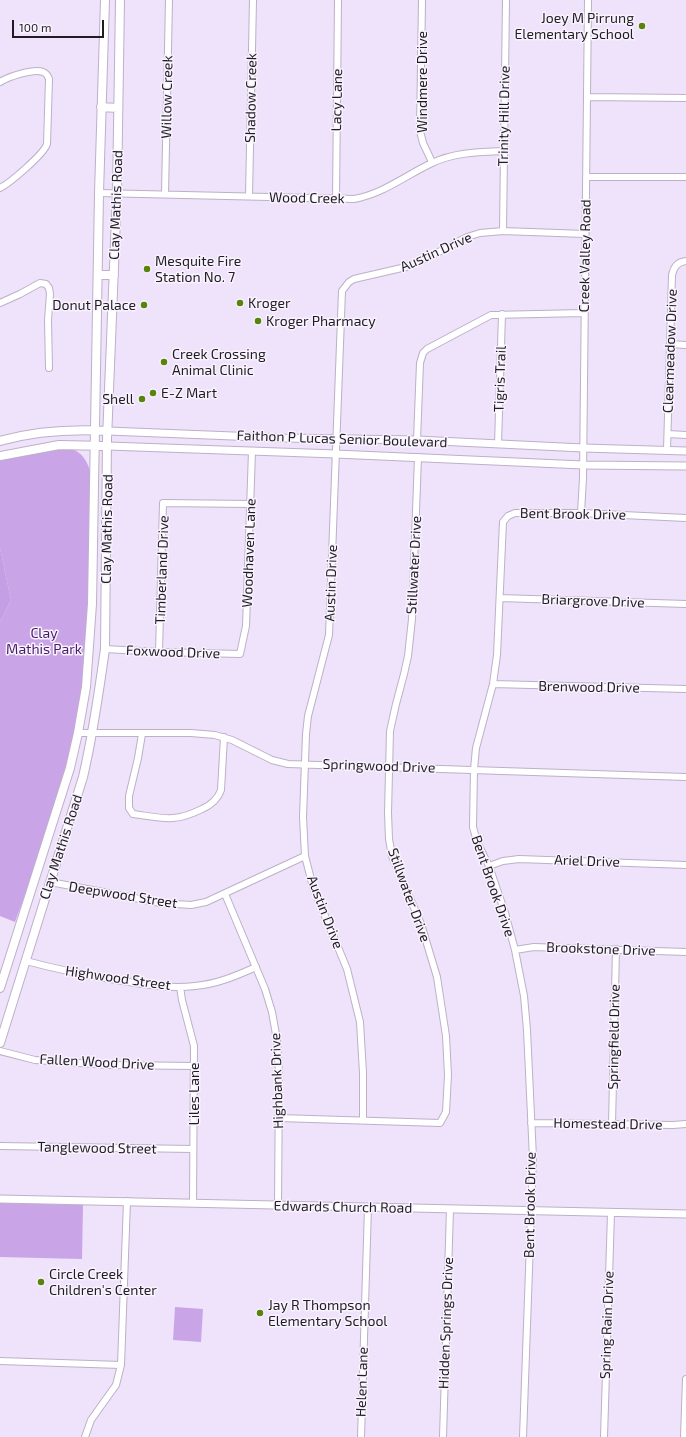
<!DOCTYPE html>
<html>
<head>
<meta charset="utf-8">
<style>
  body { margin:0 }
  #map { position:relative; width:686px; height:1437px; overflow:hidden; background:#efe2fb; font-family:"Exo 2",sans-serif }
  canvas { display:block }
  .scale { position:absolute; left:12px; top:20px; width:92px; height:18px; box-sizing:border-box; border:2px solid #201b24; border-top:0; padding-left:5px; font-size:12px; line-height:14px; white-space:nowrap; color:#201b24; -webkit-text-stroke:3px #f8f3fd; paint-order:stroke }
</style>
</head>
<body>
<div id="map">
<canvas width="686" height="1437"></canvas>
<div class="scale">100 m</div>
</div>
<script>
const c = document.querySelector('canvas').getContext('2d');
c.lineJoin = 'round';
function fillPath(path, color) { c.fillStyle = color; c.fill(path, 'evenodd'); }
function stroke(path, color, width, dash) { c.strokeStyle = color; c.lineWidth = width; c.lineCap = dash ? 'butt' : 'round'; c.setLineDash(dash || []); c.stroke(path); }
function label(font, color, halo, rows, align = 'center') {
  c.font = font + ' "Exo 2",sans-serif'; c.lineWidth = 3; c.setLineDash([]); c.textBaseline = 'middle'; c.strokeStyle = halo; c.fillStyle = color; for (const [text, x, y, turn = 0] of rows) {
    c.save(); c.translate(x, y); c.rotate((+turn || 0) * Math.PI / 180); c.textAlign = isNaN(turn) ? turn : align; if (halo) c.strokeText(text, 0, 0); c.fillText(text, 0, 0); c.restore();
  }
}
const green = new Path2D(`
  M69 448C83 452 88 462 91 475L88 622 83 685 69 762 42 849 15 922 0 916V622L11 600 0 548V460L43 450Z
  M0 1203 83 1205 82 1259 0 1257Z
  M175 1307 203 1309 201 1342 173 1340Z`);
const forest = new Path2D(`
  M0 548 11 600 0 622Z`);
const minor = new Path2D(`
  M422 0 420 131 423 143 432 162
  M0 82C8 77 34 68 43 72 46 73 48 76 49 79L47 144C44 154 10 183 0 188
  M587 97 686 98
  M587 177H686
  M99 193 354 199C383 194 406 175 432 163 455 152 480 152 504 151
  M165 194 169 0
  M249 196 253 0
  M336 199 338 0
  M503 231 506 0
  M0 303 20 294 40 283 46 284 49 288 50 294 48 320 49 368
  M670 344 686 345
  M668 434 686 435
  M417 440 420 363 423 353 427 349 491 315 584 313
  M498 444 502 314
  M667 450 672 275C674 267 677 262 686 261
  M581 513 583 478 588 0
  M500 598 686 604
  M105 649 159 652 240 654 246 626 252 451
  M159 652 163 503 250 504
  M493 684 686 689
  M78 733H191L215 735 232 740 272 760 288 764 686 777
  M142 734 138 758 129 796V808L133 814C163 818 174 823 202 809 211 805 218 799 221 790L224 737
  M489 866 503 861 519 859 686 865
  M50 882 161 903 191 905 206 902 305 856
  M225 894 265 989 272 1012 277 1040 279 1073 278 1205
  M515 950 534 947 686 952
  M26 961C56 969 85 975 116 980 142 984 168 989 195 986 217 984 236 976 256 967
  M180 987 182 1000 194 1046 193 1203
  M0 1051 35 1060 110 1065 194 1066
  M279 1118 440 1123 446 1112 448 1075 446 1036 437 977 421 924 392 856 389 839 388 813 390 731 396 704 404 674 408 656 412 619 418 457
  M363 1120V1073L360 1022 347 969 313 887 305 856 303 817 306 734 308 716 329 635 342 291 349 282 354 279 406 267 433 255 467 237 480 233 503 231 585 234
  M531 1123 673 1125 686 1124
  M612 1124 616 949
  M0 1146 193 1149
  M0 1361 121 1365
  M85 1437 91 1420 116 1385 121 1365 127 1201
  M361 1437 368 1207
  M443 1437 450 1209
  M523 1437 533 1158 527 1030 524 996 515 950 505 913 489 866 477 842 473 827 474 769 476 748 493 684 497 655 503 522 508 516 515 513H581L686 518
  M604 1437 611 1213
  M684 1437 686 1379`);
const tertiary = new Path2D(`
  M108 431 283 438 417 440 583 448 686 451
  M108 446 336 454 583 465 686 466
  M0 1199 686 1214`);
const secondary = new Path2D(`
  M101 107 118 108
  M98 275H114
  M0 441C36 431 71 429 108 431
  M0 456 59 445 108 446
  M0 988 70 768 78 733 86 687 92 604 99 193 105 0
  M0 1043 83 777C93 735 99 692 105 649L107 439 117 193 120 0`);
const markers = [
  [642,26,4,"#59830c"],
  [147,269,4,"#59830c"],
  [240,303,4,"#59830c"],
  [144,305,4,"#59830c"],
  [258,321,4,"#59830c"],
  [164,362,4,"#59830c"],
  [153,393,4,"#59830c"],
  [142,399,4,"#59830c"],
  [41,1282,4,"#59830c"],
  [260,1313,4,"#59830c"]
];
const poiNames = [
  ["Joey M Pirrung",634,18,"right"],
  ["Elementary School",634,34,"right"],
  ["Mesquite Fire",155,261],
  ["Station No. 7",155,277],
  ["Kroger",248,303],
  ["Donut Palace",136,305,"right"],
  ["Kroger Pharmacy",266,321],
  ["Creek Crossing",172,354],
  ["Animal Clinic",172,370],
  ["E-Z Mart",161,393],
  ["Shell",134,399,"right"],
  ["Circle Creek",49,1274],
  ["Children's Center",49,1290],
  ["Jay R Thompson",268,1305],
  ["Elementary School",268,1321]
];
const streetNames = [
  ["Windmere Drive",422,82,-90],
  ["Willow Creek",167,97,-89],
  ["Shadow Creek",251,98,-89],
  ["Lacy Lane",337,100,-89],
  ["Trinity Hill Drive",504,116,-89],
  ["Wood Creek",307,198,1],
  ["Clay Mathis Road",116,205,-88],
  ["Austin Drive",436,252,-24],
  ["Creek Valley Road",585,256,-89],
  ["Clearmeadow Drive",670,351,-88],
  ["Tigris Trail",500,379,-88],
  ["Faithon P Lucas Senior Boulevard",342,439,2],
  ["Bent Brook Drive",573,514,1],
  ["Clay Mathis Road",107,529,-89],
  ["Woodhaven Lane",249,553,-88],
  ["Stillwater Drive",414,565,-87],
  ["Timberland Drive",162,570,-88],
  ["Austin Drive",331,583,-88],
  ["Briargrove Drive",593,601,2],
  ["Foxwood Drive",173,652,2],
  ["Brenwood Drive",589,687,1],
  ["Springwood Drive",379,766,2],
  ["Clay Mathis Road",61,847,-72],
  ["Ariel Drive",587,861,2],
  ["Bent Brook Drive",493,886,71],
  ["Deepwood Street",123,895,9],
  ["Stillwater Drive",409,895,70],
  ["Austin Drive",325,912,69],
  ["Brookstone Drive",601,949,2],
  ["Highwood Street",118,978,8],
  ["Springfield Drive",614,1037,-89],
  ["Fallen Wood Drive",97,1062,3],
  ["Highbank Drive",277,1081,-92],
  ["Liles Lane",194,1094,-90],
  ["Homestead Drive",608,1124,1],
  ["Tanglewood Street",97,1148,1],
  ["Bent Brook Drive",530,1205,-89],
  ["Edwards Church Road",343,1207,1],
  ["Hidden Springs Drive",446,1323,-88],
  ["Spring Rain Drive",607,1325,-88],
  ["Helen Lane",362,1382,-88]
];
const parkNames = [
  ["Clay",44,633],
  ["Mathis Park",44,649]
];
fillPath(green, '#c9a5e7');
fillPath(forest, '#c49fe3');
stroke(minor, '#bdb0c8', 8);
stroke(tertiary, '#bdb0c8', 9);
stroke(secondary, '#bdb0c8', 10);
stroke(minor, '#fff', 6);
stroke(tertiary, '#fff', 7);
stroke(secondary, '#fff', 8);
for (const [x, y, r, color] of markers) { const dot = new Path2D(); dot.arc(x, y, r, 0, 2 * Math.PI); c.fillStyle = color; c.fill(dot); stroke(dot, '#f8f3fd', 1.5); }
label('14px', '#201b24', '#f8f3fd', poiNames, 'left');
label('14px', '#201b24', '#f8f3fd', streetNames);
label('14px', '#4b1b69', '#f8f3fd', parkNames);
</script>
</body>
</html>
